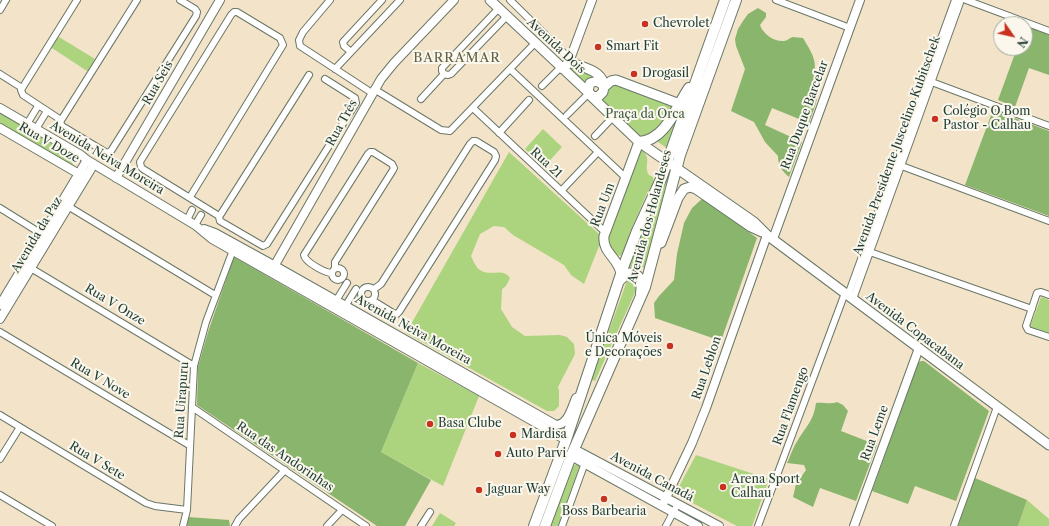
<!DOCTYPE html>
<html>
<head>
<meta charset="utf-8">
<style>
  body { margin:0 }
  #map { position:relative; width:1049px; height:526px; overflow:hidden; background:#f3e3c8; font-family:"Libre Caslon Text",serif }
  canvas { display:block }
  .north { position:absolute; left:993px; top:16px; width:40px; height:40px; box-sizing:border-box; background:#fbf7ec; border:1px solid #a3ada2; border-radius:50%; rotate:124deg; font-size:11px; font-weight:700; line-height:16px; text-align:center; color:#1f3d34 }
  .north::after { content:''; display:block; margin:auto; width:14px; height:18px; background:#c8321e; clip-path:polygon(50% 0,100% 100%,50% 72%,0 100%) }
</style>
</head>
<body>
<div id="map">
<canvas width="1049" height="526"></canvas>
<div class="north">N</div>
</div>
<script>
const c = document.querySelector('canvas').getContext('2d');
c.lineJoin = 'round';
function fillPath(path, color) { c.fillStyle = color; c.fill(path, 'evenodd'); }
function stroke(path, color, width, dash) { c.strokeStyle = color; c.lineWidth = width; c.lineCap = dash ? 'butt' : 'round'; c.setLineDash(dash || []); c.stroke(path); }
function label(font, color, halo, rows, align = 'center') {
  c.font = font + ' "Libre Caslon Text",serif'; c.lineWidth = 4; c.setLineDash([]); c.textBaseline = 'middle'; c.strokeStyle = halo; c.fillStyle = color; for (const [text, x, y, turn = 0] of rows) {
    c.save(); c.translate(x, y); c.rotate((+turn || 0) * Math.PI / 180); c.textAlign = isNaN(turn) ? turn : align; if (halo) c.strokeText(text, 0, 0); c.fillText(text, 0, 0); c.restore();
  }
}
const green = new Path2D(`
  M59 37 95 59 89 70 87 71 52 48 51 47 56 38Z
  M572 68 592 76 588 84 586 85 571 71Z
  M611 83 672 105C666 118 655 141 638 135L603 102 602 99Z
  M0 113 74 157 72 167 0 123Z
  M679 115 667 148 655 140Z
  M543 129 562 147 544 167 525 149Z
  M639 151H643C652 161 643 165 649 175L653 177 654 183 647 193 630 232 624 253 620 256C607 250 608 245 607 232Z
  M509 152 599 234V246L584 284 571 275 564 265 513 235 504 227 494 226 480 234 471 256C473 260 476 268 480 270 490 277 503 267 510 278L506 286 502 289 501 309 512 327 525 336 560 335 567 337 574 344 575 354 558 387 559 391V406L554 411H547L406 333Z
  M667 181 645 268 634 266 627 269 632 253 663 184Z
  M630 279 635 280 637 288 595 381 591 380 627 281Z
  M1041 297 1049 300V333L1030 327Z
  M418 363 479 396 443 486 381 452Z
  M696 455 769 479 752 526H737L675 494Z
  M574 465H580L558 526H550Z
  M1027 500 1049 519V526H1018Z
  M440 513 456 523 454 526H432Z`);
const forest = new Path2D(`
  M758 8 766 13V17L760 25C763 34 774 42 784 41 787 41 789 38 793 37 796 37 800 38 803 38 813 55 818 61 813 81 822 95 814 108 809 123L772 108 765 125 802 142 789 177C782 171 778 166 778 156L765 142 754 122 731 111 745 69 736 46 735 39 738 29 743 21 748 14Z
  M1025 26 1049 35V75L1029 68 1015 107 998 100 1017 48H1025Z
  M993 110 1049 131V216L965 185Z
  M703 198 757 238 721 341 655 318 654 303 659 296 674 280 677 254 684 223 692 208Z
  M234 257 418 363 381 452 431 480 405 526H377L197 405 198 367 208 332Z
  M921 361H924L989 411 956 501 915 486 908 504 872 491 918 363Z
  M837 402 843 405 848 411 841 431 877 445 856 501 820 488 813 507 793 497 796 484 806 470 804 465 787 463C791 455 793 447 798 440 807 425 813 422 816 403 824 402 829 405 837 402Z
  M975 478 1027 500 1018 526H958Z
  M188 517 229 520 230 526H187Z`);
const minor = new Path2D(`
  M137 0 60 122 62 126 107 153 111 151 196 16 197 12 195 9 180 0
  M330 0 303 32 299 40 300 46 372 93
  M510 0 570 59
  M776 0 850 28
  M966 0 1049 31
  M499 8 442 68V71L444 74 448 75 451 74 507 16
  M0 10 6 0
  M351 52 344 46 343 42 382 0
  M335 69 400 0
  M510 69 626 178
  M0 74 22 88
  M309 75 219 217 220 221 263 246 267 244 356 103 355 98 325 79
  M929 81 1049 126
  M542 86 561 67
  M374 89 441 130 450 131 535 43
  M421 99 444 74
  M473 108 605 232
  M567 115 589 93
  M61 120 23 95 21 90 77 0
  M27 124 38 106
  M36 129 47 111
  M499 133 529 100
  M595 136 613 117
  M899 165 1049 221
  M561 191 598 152
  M190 197 283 45 280 38 237 12H234L231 15 140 162 141 167 143 169 219 216
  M66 205 215 295
  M0 208 45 236
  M187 220 192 210
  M195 225 201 215
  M867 251 1032 309
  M29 267 194 366
  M332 274a6 6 0 1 1 12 0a6 6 0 1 1-12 0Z
  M332 273C325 273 305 262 304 255L368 154 370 152H373L392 164 394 168 393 170 335 262V268
  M361 294a7 7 0 1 1 14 0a7 7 0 1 1-14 0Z
  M848 295 955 0
  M1049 295 1041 292 1037 293 1026 326 1028 330 1049 337
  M853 299 961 0
  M372 300 393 313 397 314 399 312 495 160 496 156 494 152 476 141H473L470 144 381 284 374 289
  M334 304 347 283
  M344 308 356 289
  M0 332 189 445
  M192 407 366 526
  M0 415 146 503 155 506 187 510
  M0 459 20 427
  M0 495 52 526
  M183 526 187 510 194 366 206 322 233 250
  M235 526 239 519 285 470
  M327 526 342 510
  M421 526 430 512
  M562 526 586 460
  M666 526 675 509
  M758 526 845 293
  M954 526 997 407`);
const tertiary = new Path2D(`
  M569 62 592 0
  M0 108 81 155 87 160 195 225 212 239 566 440
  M0 128 79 174H83
  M116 178 220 0
  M204 229 215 233 275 266 556 425C568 425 572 407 576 398
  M773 239 860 0
  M272 270 381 79 394 63 454 0
  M0 305 87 160
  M0 319 94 164
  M574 449 719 526
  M571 456 698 526
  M662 506 692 443 706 408 767 235
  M854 526 919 348`);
const secondary = new Path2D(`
  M490 0 589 93
  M563 69 569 62C584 68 608 71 603 92L598 97 592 96 588 91 590 83 597 81 603 85
  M604 87 611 81 616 80 685 106
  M590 95 639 142 754 222 767 235 1049 445
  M661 243 678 198 684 189 690 187 696 189 751 227 762 232
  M621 274C619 258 602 253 604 236L639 142`);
const primary = new Path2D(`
  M639 142C666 140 676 107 689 88
  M619 281 626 274C639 271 643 282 641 293
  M534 526 566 440 624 265 637 231 661 179 725 0
  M545 526 571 456 645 287 680 155 736 0`);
const markers = [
  [645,24,4,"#c8321e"],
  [598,47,4,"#c8321e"],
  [634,74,4,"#c8321e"],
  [935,119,4,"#c8321e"],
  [670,346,4,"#c8321e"],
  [430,424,4,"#c8321e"],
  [513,435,4,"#c8321e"],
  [498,454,4,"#c8321e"],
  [723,487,4,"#c8321e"],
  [479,490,4,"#c8321e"],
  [604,499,4,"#c8321e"]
];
const poiNames = [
  ["Chevrolet",653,24],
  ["Smart Fit",606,47],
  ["Drogasil",642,74],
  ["Colégio O Bom",943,112],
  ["Pastor - Calhau",943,126],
  ["Única Móveis",662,339,"right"],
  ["e Decorações",662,353,"right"],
  ["Basa Clube",438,424],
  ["Mardisa",521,435],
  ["Auto Parvi",506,454],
  ["Arena Sport",731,480],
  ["Calhau",731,494],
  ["Jaguar Way",487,490],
  ["Boss Barbearia",604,512,"center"]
];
const streetNames = [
  ["Avenida Dois",556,46,43],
  ["Rua Seis",158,83,-60],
  ["Rua Duque Barcelar",805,115,-70],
  ["Rua Três",342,123,-61],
  ["Rua V Doze",49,143,30],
  ["Avenida Presidente Juscelino Kubitschek",897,146,-70],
  ["Avenida Neiva Moreira",107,158,31],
  ["Rua 21",546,163,43],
  ["Rua Um",603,205,-69],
  ["Avenida dos Holandeses",650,217,-75],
  ["Avenida da Paz",37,235,-59],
  ["Rua V Onze",115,305,31],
  ["Avenida Neiva Moreira",413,330,29],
  ["Avenida Copacabana",915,331,37],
  ["Rua Leblon",707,368,-71],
  ["Rua V Nove",100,379,31],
  ["Rua Uirapuru",182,400,-86],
  ["Rua Flamengo",791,406,-70],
  ["Rua Leme",875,433,-70],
  ["Rua das Andorinhas",285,457,34],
  ["Rua V Sete",97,461,31],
  ["Avenida Canadá",652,477,28]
];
const parkNames = [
  ["Praça da Orca",645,115]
];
const neighbourhoodNames = [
  ["BARRAMAR",457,58]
];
fillPath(green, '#acd37d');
fillPath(forest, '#89b56c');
stroke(minor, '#697768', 8);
stroke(tertiary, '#697768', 10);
stroke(secondary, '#697768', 11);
stroke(primary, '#697768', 12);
stroke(minor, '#fff', 6);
stroke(tertiary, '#fff', 8);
stroke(secondary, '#fff', 9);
stroke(primary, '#fff', 10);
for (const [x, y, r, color] of markers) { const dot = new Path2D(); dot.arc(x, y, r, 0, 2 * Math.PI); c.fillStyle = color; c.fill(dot); stroke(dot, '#fbf7ec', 1.5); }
label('12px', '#1f3d34', '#fbf7ec', poiNames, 'left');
label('12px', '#1f3d34', '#fbf7ec', streetNames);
label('12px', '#3b5b43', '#fbf7ec', parkNames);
c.letterSpacing = '1px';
label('13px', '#616144', '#fbf7ec', neighbourhoodNames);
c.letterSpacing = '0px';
</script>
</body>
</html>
